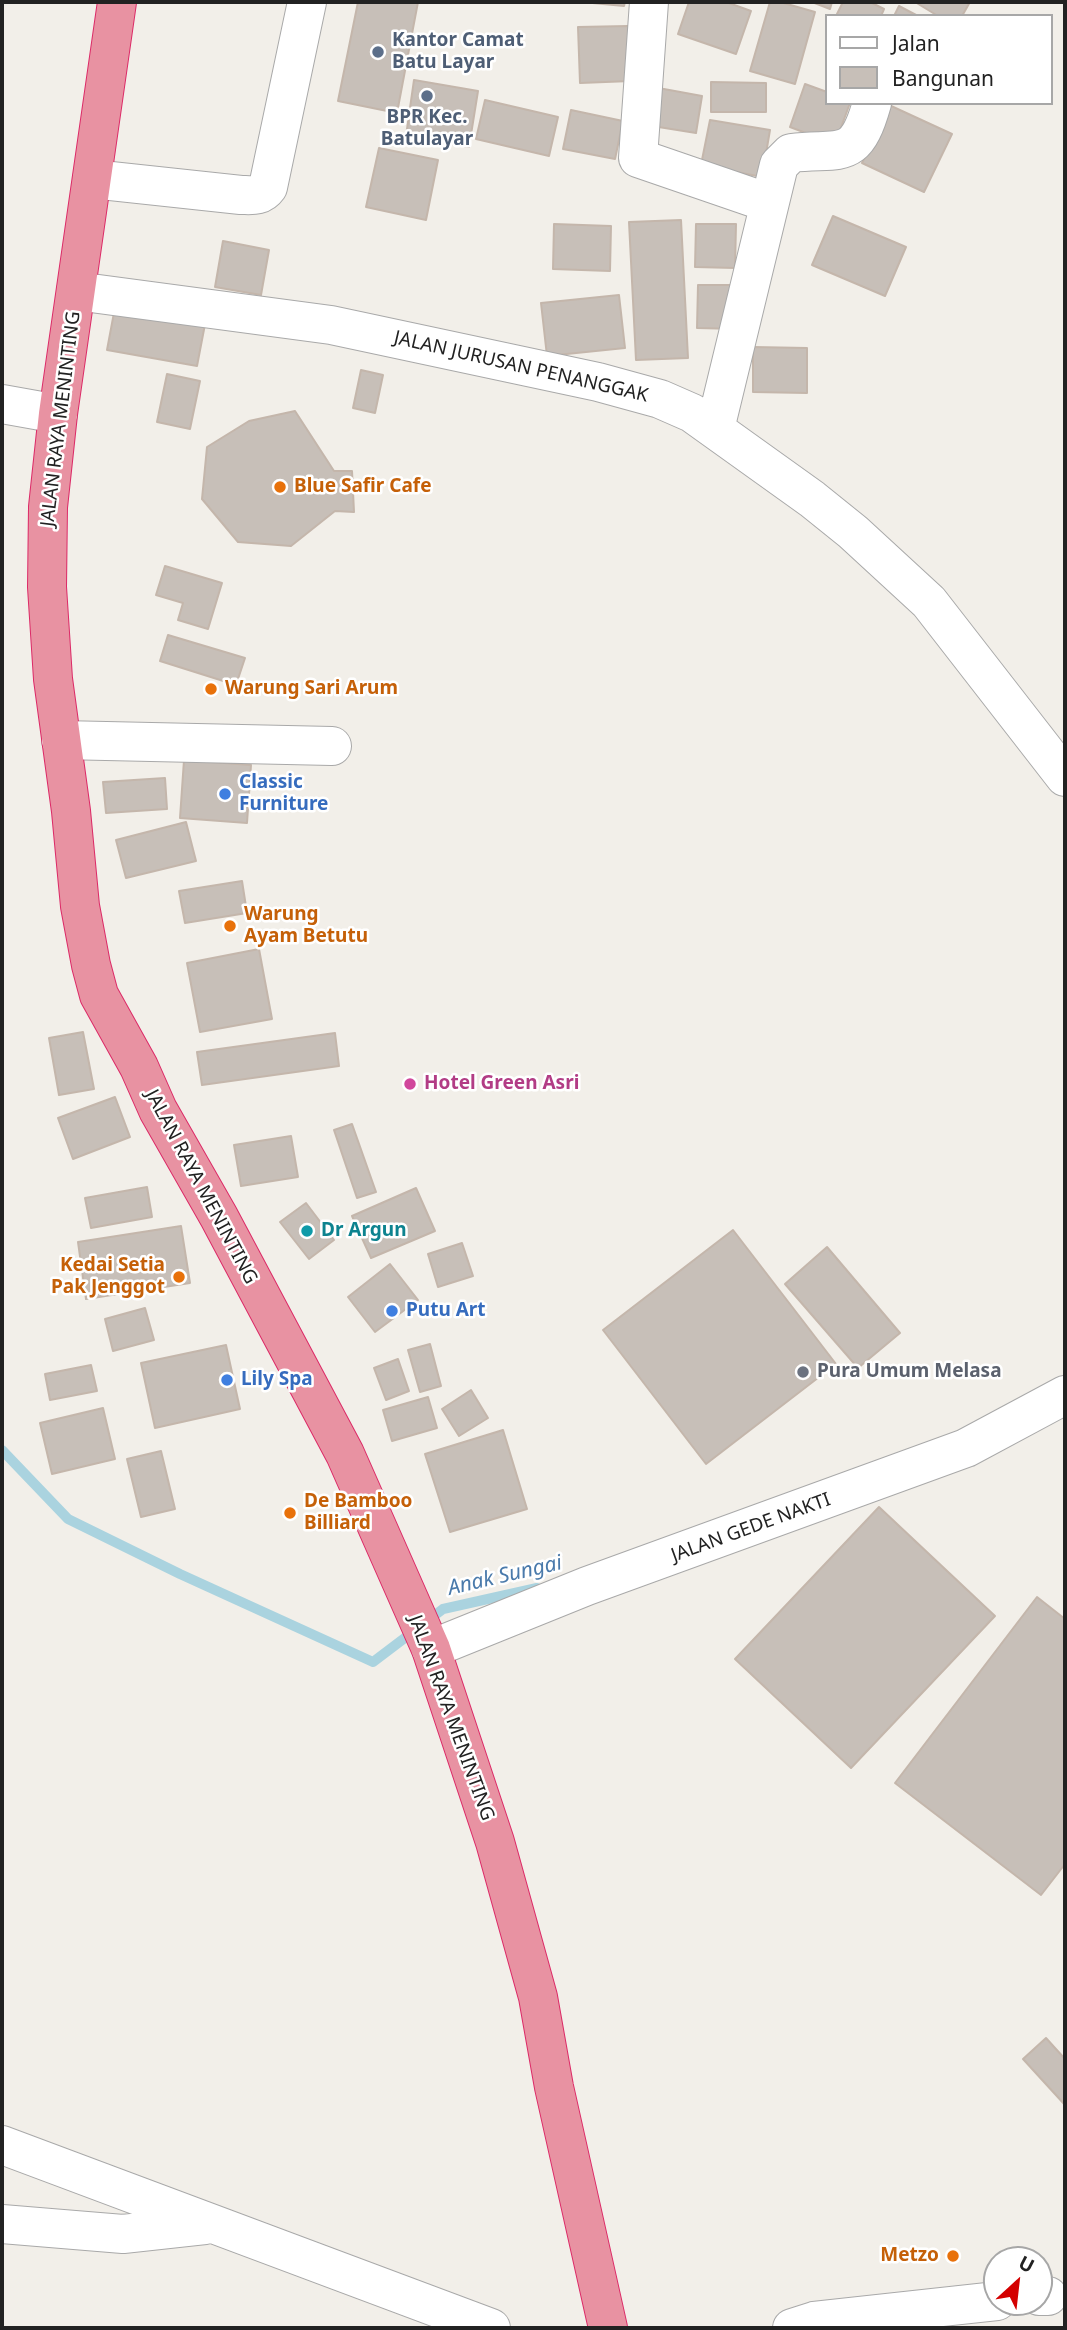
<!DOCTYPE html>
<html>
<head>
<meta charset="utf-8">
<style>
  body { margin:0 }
  #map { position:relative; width:1067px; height:2330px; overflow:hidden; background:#f2efe9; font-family:"Noto Sans",sans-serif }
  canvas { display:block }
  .frame { position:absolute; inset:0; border:4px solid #222; pointer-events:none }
  .legend { position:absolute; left:825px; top:14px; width:228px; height:91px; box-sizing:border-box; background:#fff; border:2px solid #a7a7a7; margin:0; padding:9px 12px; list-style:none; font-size:21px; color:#222 }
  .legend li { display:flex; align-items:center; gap:14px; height:35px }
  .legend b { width:35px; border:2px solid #a7a7a7 }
  .north { position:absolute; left:983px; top:2246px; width:70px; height:70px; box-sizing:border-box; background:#fff; border:2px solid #a7a7a7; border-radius:50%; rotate:27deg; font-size:19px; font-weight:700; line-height:28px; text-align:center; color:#222 }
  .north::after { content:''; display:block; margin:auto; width:24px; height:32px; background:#d40000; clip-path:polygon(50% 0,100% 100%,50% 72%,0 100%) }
</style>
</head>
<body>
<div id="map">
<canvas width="1067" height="2330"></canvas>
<div class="frame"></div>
<ul class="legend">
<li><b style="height:9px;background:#fff"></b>Jalan</li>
<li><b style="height:19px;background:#c7bfb8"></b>Bangunan</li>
</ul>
<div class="north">U</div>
</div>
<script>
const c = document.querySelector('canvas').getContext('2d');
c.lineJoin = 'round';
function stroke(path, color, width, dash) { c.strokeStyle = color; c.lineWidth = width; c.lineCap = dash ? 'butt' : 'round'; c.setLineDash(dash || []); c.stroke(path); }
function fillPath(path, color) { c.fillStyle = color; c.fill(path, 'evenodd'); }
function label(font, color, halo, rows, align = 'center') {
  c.font = font + ' "Noto Sans",sans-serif'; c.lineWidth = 5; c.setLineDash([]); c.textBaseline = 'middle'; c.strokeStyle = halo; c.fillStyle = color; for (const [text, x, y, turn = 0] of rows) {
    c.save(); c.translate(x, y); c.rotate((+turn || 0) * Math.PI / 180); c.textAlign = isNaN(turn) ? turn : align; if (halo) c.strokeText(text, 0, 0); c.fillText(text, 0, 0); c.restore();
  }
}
const stream = new Path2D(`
  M2 1450 68 1519 180 1574 373 1662 443 1609 537 1588`);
const building = new Path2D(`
  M358 2H418L397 113 338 101Z
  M582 2H625L624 6Z
  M689 2H726L751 11 736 54 678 34Z
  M770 2H780L815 12 795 84 750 71Z
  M812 2H832L830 9Z
  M843 2H870L884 9 881 16H836Z
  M915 2H970L962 16H938Z
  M899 6 918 16H894Z
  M628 26 631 81 580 83 578 27Z
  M414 80 478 91 469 147 406 136Z
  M711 82 766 83V112H711Z
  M805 84 827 92V103H850L835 144 790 127Z
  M653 87 702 96 696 133 646 125Z
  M485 100 558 117 549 156 476 139Z
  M889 105 952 134 924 192 862 163Z
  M571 110 623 121 615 159 563 149Z
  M710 120 770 130 762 177 701 165Z
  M379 148 438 160 426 220 366 207Z
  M833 216 906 247 885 296 812 265Z
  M681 220 688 358 636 360 629 222Z
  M554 224 611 226 610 271 553 269Z
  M696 224H736L735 268 695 267Z
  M223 241 269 250 261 295 215 287Z
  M698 285H738L737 329 697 328Z
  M619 295 625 348 547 356 541 303Z
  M116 302 206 319 197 366 107 350Z
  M753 347 807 348V393L753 392Z
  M361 370 383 375 375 413 353 408Z
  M167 374 200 381 190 429 157 422Z
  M295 411 334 471H352L354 512 335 511 291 546 238 542 202 499 207 447 249 421Z
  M165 566 222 583 208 629 178 620 183 603 156 595Z
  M168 635 245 658 236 685 160 661Z
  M184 760 251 765 247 823 180 818Z
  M165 778 167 809 106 813 103 782Z
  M186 822 196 861 126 878 116 840Z
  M242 881 247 913 185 923 179 891Z
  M259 949 272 1019 200 1032 187 963Z
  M83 1032 94 1089 59 1095 49 1038Z
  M335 1033 339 1066 202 1085 197 1052Z
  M115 1097 130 1137 73 1159 58 1118Z
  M352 1124 376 1192 357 1198 334 1130Z
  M291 1136 298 1177 241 1186 234 1145Z
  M147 1187 152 1217 91 1228 85 1198Z
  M416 1188 435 1231 371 1258 352 1216Z
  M306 1203 334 1240 309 1259 280 1222Z
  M181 1226 190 1283 86 1299 78 1242Z
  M733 1230 836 1364 706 1464 603 1330Z
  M462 1243 473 1276 438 1287 428 1254Z
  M827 1247 900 1333 858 1368 785 1284Z
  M390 1264 418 1300 375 1332 348 1297Z
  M145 1308 154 1340 113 1351 105 1319Z
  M430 1344 441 1386 420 1392 408 1350Z
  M226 1345 240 1409 155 1428 141 1363Z
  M398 1359 409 1391 386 1400 374 1368Z
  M91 1365 97 1391 50 1400 45 1374Z
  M471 1390 488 1418 459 1436 442 1409Z
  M428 1397 437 1428 392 1441 383 1410Z
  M103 1408 115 1459 52 1474 40 1423Z
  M503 1430 527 1509 450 1532 425 1454Z
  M161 1451 175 1509 141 1517 127 1459Z
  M879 1507 995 1616 851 1768 735 1659Z
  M1037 1597 1065 1619V1864L1041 1895 895 1783Z
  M1046 2038 1065 2059V2105L1023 2059Z`);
const minor = new Path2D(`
  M649 2 638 158 769 203
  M92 179 241 195C251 195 261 197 268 187L307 2
  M76 291 331 325 598 382 660 399 692 413 812 499 853 532 929 602 1065 777
  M2 404 58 414
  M715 429 779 165 791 153C842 147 855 163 872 103
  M61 740 332 746
  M431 1649 587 1586 966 1448 1065 1395
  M2 2145 491 2328
  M2 2224 123 2234 205 2225
  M1039 2296H1048
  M792 2328 814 2321 997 2301`);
const highway = new Path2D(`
  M117 2 58 414 48 507 47 587 53 679 71 811 80 906 91 965 99 995 139 1067 158 1110 219 1217 345 1454 431 1649 495 1842 538 1997 554 2087 608 2328`);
const markers = [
  [378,52,7,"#5c6f8a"],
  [427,96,7,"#5c6f8a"],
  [280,487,7,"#e8710a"],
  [211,689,7,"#e8710a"],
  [225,794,7,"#3f7fe0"],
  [230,926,7,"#e8710a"],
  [410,1084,7,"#d1479c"],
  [307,1231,7,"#0f9aa8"],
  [179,1277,7,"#e8710a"],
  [392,1311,7,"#3f7fe0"],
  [803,1372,7,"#6b7280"],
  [227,1380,7,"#3f7fe0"],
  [290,1513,7,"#e8710a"],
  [953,2256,7,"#e8710a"]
];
const serviceNames = [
  ["Kantor Camat",392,41],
  ["Batu Layar",392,63],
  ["BPR Kec.",427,118,"center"],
  ["Batulayar",427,140,"center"]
];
const streetNames = [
  ["JALAN JURUSAN PENANGGAK",521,367,13],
  ["JALAN RAYA MENINTING",61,419,-83],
  ["JALAN RAYA MENINTING",201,1187,62],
  ["JALAN GEDE NAKTI",751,1528,-20],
  ["JALAN RAYA MENINTING",451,1718,70]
];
const foodNames = [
  ["Blue Safir Cafe",294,487],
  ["Warung Sari Arum",225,689],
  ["Warung",244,915],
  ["Ayam Betutu",244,937],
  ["Kedai Setia",165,1266,"right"],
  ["Pak Jenggot",165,1288,"right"],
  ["De Bamboo",304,1502],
  ["Billiard",304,1524],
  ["Metzo",939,2256,"right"]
];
const shopNames = [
  ["Classic",239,783],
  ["Furniture",239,805],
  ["Putu Art",406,1311],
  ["Lily Spa",241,1380]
];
const hotelNames = [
  ["Hotel Green Asri",424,1084]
];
const cultureNames = [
  ["Dr Argun",321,1231]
];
const worshipNames = [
  ["Pura Umum Melasa",817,1372]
];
const waterNames = [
  ["Anak Sungai",505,1576,-13]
];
stroke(stream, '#aad3df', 10);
fillPath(building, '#c7bfb8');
stroke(building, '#c4b6ab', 2);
stroke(minor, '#a9a9a9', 40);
stroke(highway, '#dc2a67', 40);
stroke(minor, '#fff', 38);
stroke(highway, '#e892a2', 38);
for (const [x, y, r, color] of markers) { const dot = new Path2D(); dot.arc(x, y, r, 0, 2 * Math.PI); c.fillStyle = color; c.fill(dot); stroke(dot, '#fff', 2.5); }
label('bold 19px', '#4e5e75', '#fff', serviceNames, 'left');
label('19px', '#222', '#fff', streetNames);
label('bold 19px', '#c56008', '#fff', foodNames, 'left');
label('bold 19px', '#366cbe', '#fff', shopNames, 'left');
label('bold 19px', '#b23c85', '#fff', hotelNames, 'left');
label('bold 19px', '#0d838f', '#fff', cultureNames, 'left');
label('bold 19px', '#5b616d', '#fff', worshipNames, 'left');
label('italic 21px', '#4a7aab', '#fff', waterNames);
</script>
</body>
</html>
